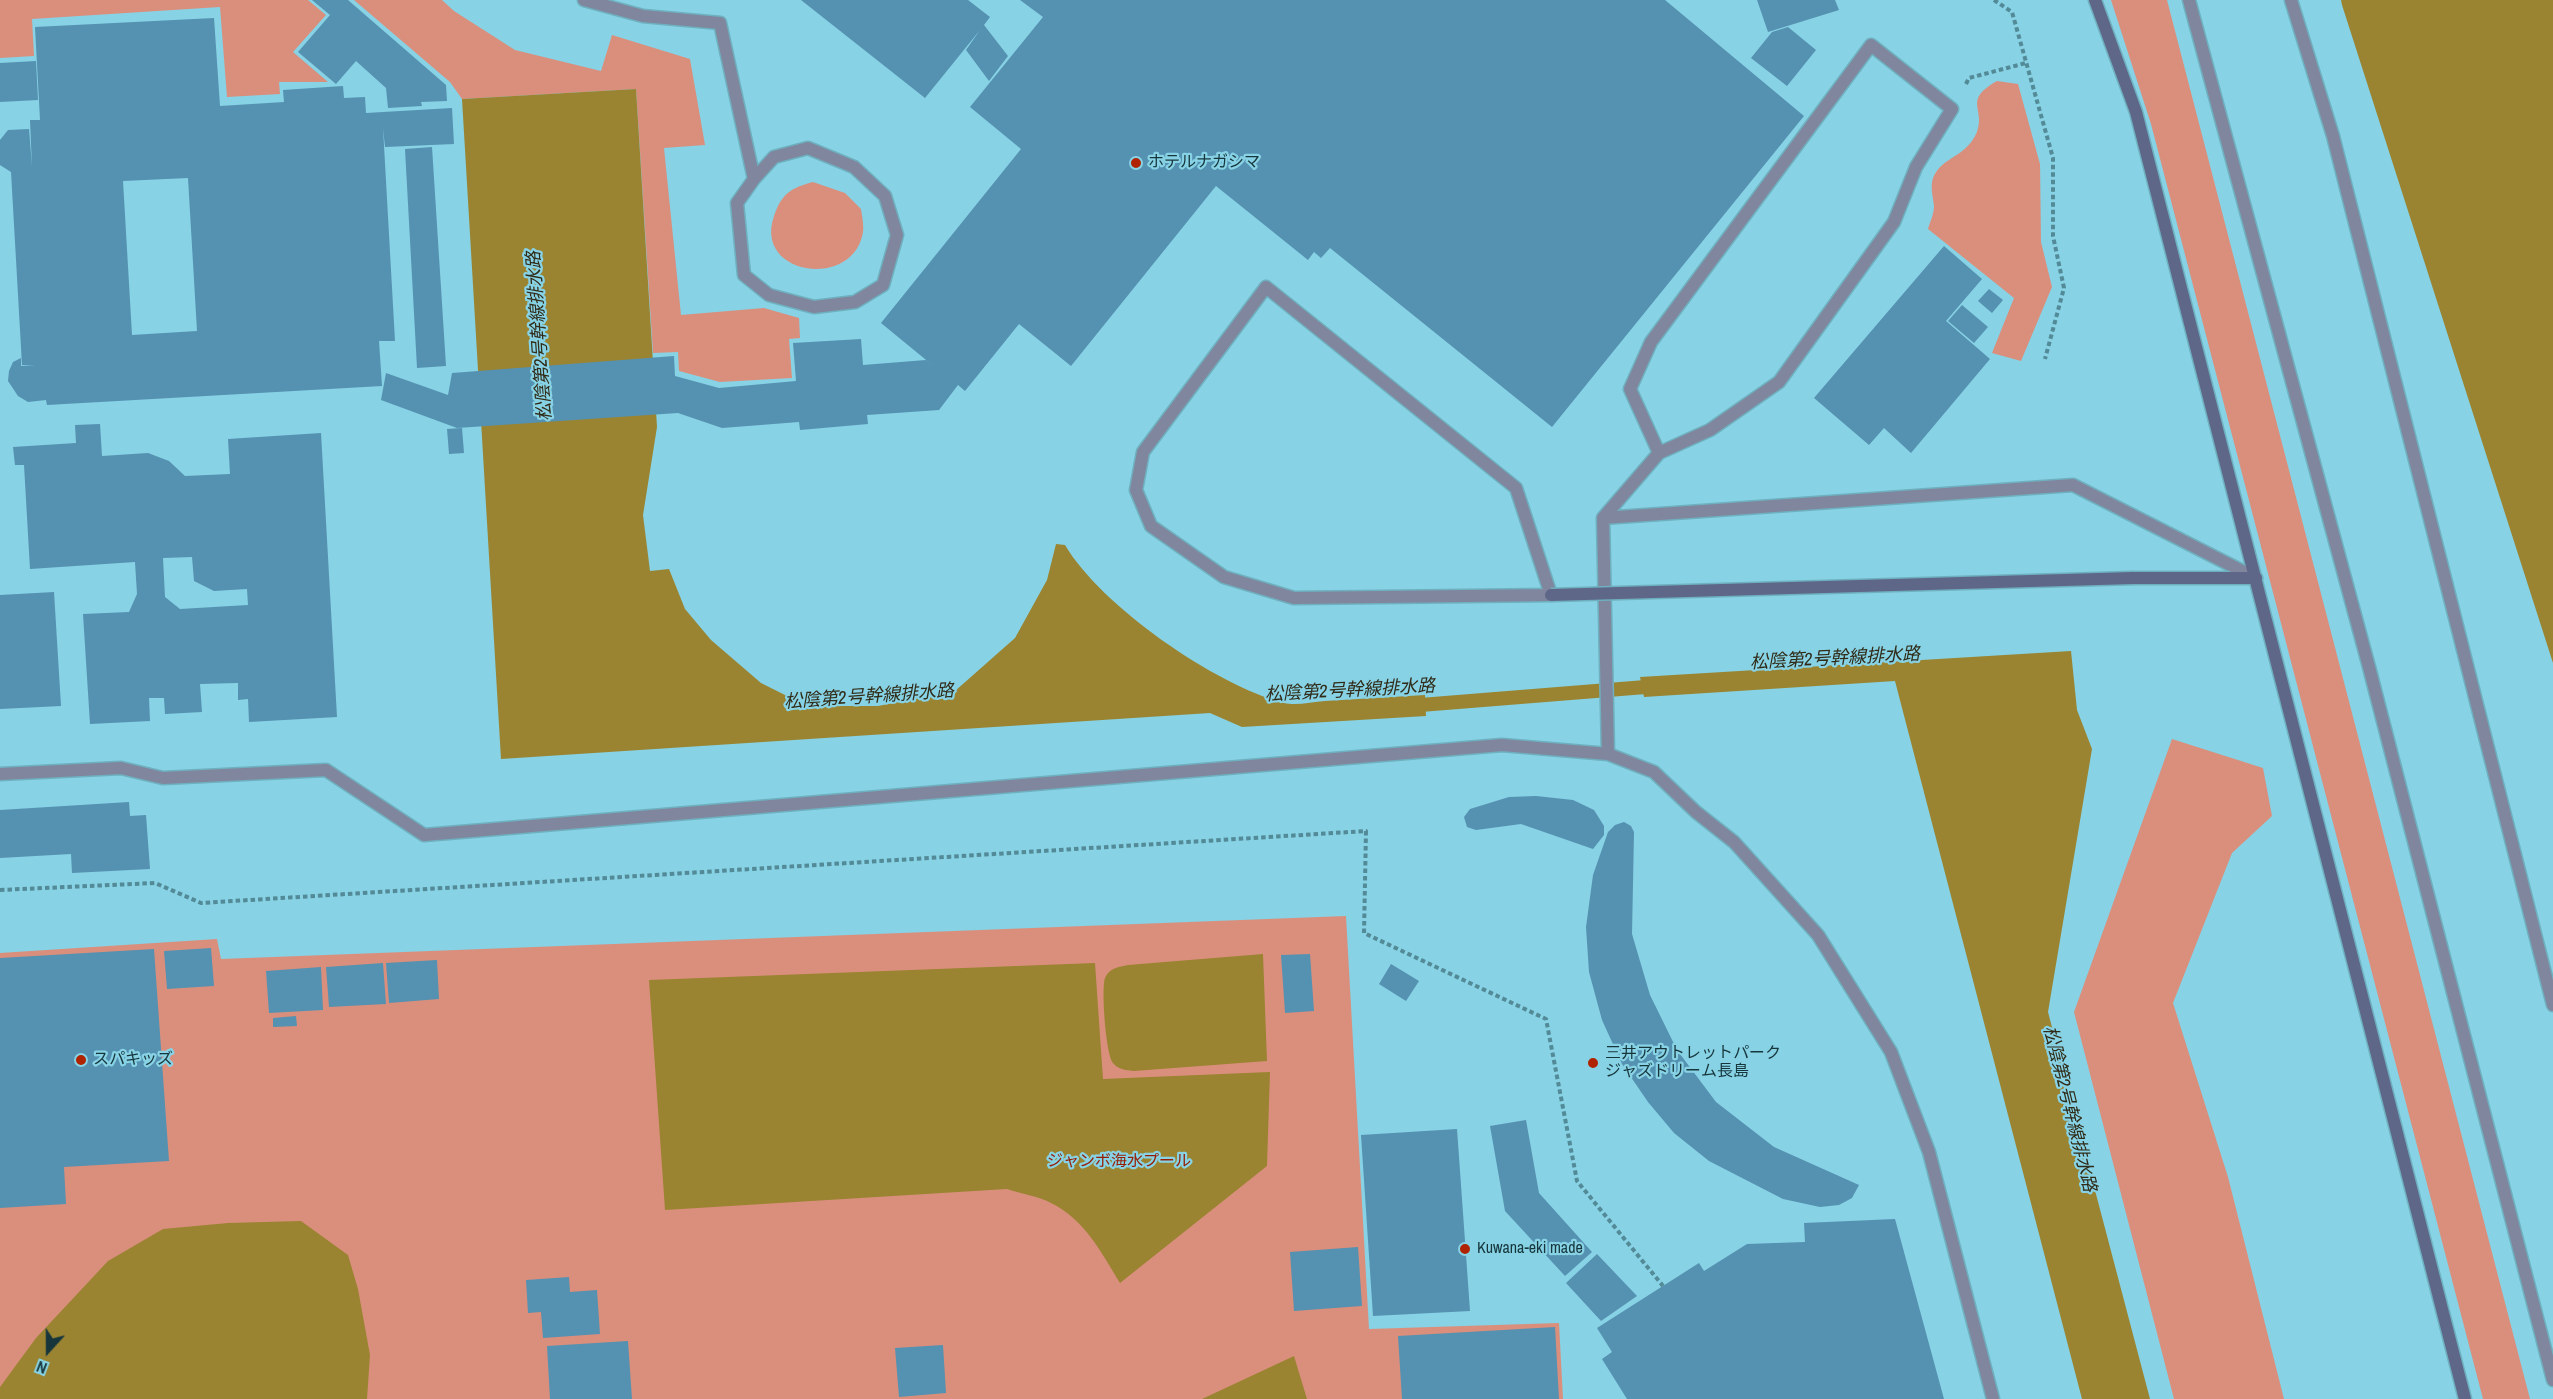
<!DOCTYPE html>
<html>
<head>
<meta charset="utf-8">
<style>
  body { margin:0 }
  #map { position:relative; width:2553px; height:1399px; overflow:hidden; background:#87d2e4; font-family:"Archivo Narrow",sans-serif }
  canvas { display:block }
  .north { position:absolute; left:18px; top:1321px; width:60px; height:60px; -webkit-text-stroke:4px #87d2e4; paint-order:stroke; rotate:201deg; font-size:16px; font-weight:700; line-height:24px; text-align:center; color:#16363c }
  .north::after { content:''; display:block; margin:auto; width:21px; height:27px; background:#16363c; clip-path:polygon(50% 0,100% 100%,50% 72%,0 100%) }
</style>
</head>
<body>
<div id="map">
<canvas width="2553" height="1399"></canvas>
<div class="north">N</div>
</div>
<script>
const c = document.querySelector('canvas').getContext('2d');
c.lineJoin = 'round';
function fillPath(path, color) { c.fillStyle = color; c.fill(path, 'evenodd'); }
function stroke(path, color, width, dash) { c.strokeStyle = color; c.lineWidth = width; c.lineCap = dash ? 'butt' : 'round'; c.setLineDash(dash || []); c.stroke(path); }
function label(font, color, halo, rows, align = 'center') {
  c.font = font + ' "Archivo Narrow","Noto Sans JP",sans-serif'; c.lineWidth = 4.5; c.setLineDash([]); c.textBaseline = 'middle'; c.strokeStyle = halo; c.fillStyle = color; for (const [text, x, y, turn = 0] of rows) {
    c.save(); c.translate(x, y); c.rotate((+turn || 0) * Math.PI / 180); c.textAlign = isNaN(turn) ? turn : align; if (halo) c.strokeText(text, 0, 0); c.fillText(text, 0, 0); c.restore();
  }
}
const green = new Path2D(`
  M0 0H308L326 15 293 52 328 82H279L280 94 227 97 220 7 32 19 34 56 0 58Z
  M354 0H442L454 11 515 50 601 71 612 35 690 59 705 145 664 148 681 315 764 308 799 318 800 338 789 339 792 378 720 382 679 371 678 352 653 353 636 89 462 99 450 82Z
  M2111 0H2167L2530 1399H2483L2151 124Z
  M1997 81 2018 84 2040 164 2041 242 2052 287 2021 361 1992 353 2014 298 1928 229C1930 222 1934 214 1934 206 1933 197 1930 187 1933 178 1942 156 1966 158 1977 132 1986 108 1962 101 1997 81Z
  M813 182 845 193 861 209C862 216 864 225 863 232 854 290 753 276 774 216 782 193 791 188 813 182Z
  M2172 739 2263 768 2272 816 2232 853 2173 1003 2228 1177 2284 1399H2174L2074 1012Z
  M1346 916 1369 1329 1559 1323 1563 1399H0V953L217 939 221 959Z`);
const water = new Path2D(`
  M2341 0H2553V663L2342 5Z
  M636 89 657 427 643 515 650 571 669 569 685 609 711 640 761 683 807 706H878L955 691 1015 638 1047 580 1056 544 1065 545C1101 606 1215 685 1284 703 1296 706 1312 702 1325 701 1358 699 1392 697 1425 695L1426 716 1242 727 1210 713 501 759 462 99Z
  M2071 651 2077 710 2092 749 2048 1012 2150 1399H2082L1895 681 1644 697 1640 677Z
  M1263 954 1267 1061 1134 1071C1127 1070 1118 1070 1113 1063 1106 1055 1101 989 1105 978 1109 968 1119 967 1128 965Z
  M1095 963 1103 1079 1270 1072 1267 1166 1120 1283C1101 1252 1085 1220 1051 1203 1038 1196 1021 1194 1007 1189L665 1210 649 980Z
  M301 1221 348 1255 358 1289 370 1355 367 1399H0V1387L36 1338 108 1261 163 1229 228 1223Z
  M1294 1356 1307 1399H1202Z`);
const stream = new Path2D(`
  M1408 706 1658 686`);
const building = new Path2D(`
  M312 0H348L446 85 447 101 421 102 422 106 388 108 386 88 356 61 336 84 298 52 330 15Z
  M801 0H968L990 17 984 25 1008 56 989 81 966 50 980 30 925 98Z
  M1020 0H1665L1804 116 1552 427 1330 248 1321 258 1314 252 1308 260 1216 186 1071 366 1019 324 965 391 958 385 939 410 867 415 868 424 800 430 799 422 722 428 678 413 457 428 381 400 386 373 448 395 452 373 674 356 675 376 719 388 796 381 793 343 861 339 863 365 926 360 942 373 881 323 1021 149 970 107 1043 17Z
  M1757 0H1835L1839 10 1768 32Z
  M214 18 220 106 284 102 283 90 343 86 344 98 365 97 366 113 452 108 454 144 385 147 383 128 395 341H379L382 386 47 405 46 400 28 402 18 396 8 381 9 371 13 362 21 358V366L35 365H22L11 172 0 165V140L8 130 29 129 32 167 30 120H40L35 27ZM188 178 197 331 132 335 123 181Z
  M1788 27 1816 50 1787 86 1751 58 1772 32Z
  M36 61 38 100 0 102V63Z
  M432 147 446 366 417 368 405 149Z
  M1944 246 1982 279 1946 321 1990 359 1911 453 1884 428 1869 445 1814 398Z
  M1989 289 2003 300 1992 313 1978 301Z
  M1962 305 1988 327 1974 343 1948 321Z
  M100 424 102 456 148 453 169 461 185 476 230 474 228 439 321 433 337 717 249 722 248 699 238 700V683L200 684 202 712 165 714 164 698H149L150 721 90 724 83 614 129 612 137 594 135 562 30 569 24 465H15L13 447 76 443 75 425ZM192 557 194 581 214 591 247 589 248 605 180 609 165 597 163 558Z
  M462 428 464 453 449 454 447 429Z
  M54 592 61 706 0 709V595Z
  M1536 796 1573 800 1594 810 1604 826V835L1593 849 1521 824 1476 830 1467 827 1464 817 1470 809 1509 797Z
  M129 802 130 816 146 815 150 869 72 873 71 854 0 858V810Z
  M1624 822 1631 826 1634 832 1632 934 1650 995 1677 1050 1716 1102 1774 1147 1859 1185 1852 1198 1839 1205 1820 1207 1783 1199 1709 1161 1674 1133 1648 1102 1622 1064 1602 1020 1589 972 1586 927 1593 875 1608 832 1615 825Z
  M211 948 214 986 167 989 164 951Z
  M154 949 169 1161 64 1167 66 1204 0 1208V958Z
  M1310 954 1314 1011 1285 1013 1281 955Z
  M437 960 439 999 389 1003 386 963Z
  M383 963 386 1004 329 1007 326 967Z
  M1391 964 1419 981 1406 1001 1379 984Z
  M321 967 323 1010 269 1013 266 971Z
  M296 1016 297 1026 273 1027V1018Z
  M1526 1120 1539 1193 1592 1252 1565 1276 1505 1211 1490 1126Z
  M1457 1129 1470 1311 1373 1316 1361 1135Z
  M1895 1219 1944 1399H1627L1602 1359 1612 1352 1597 1328 1699 1263 1704 1271 1747 1244 1805 1242 1804 1223Z
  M1358 1247 1362 1306 1294 1311 1290 1252Z
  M1597 1254 1637 1296 1601 1321 1566 1283Z
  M569 1277 570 1292 597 1290 600 1334 543 1338 541 1312 528 1313 526 1280Z
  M1555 1327 1559 1399H1402L1398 1336Z
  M628 1341 632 1399H550L547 1346Z
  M943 1345 946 1393 899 1397 895 1348Z`);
const path = new Path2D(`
  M1994 0 2012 12 2053 158V236L2064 288 2045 359
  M1966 84 1969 78 2026 63
  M0 890 155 883 201 903 1366 831 1364 933 1546 1019 1577 1181 1663 1286`);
const lane = new Path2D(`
  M584 0 643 16 720 23 754 179 737 203 744 275 769 295 814 307 855 302 883 285 897 235 885 196 854 167 808 148 774 157 754 179
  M2189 0 2369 667 2553 1380
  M2291 0 2333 136 2553 1005
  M1266 287 1516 488 1551 595 1294 598 1224 577 1151 526 1136 490 1143 452Z
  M1603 518 1659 453 1630 389 1651 342 1871 45 1952 109 1916 167 1894 222 1779 382 1710 430 1659 453
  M1608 754 1603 518 2073 485 2256 578
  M0 774 121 768 163 778 326 770 424 835 1502 745 1608 754 1654 772 1696 812 1734 842 1818 935 1891 1052 1929 1152 1993 1399`);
const secondary = new Path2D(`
  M2095 0 2136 112 2465 1399
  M2133 578H2256`);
const secondaryBridge = new Path2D(`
  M1551 595 2133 578`);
const markers = [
  [1136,163,6,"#b02300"],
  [81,1060,6,"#b02300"],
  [1593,1063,6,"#b02300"],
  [1465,1249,6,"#b02300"]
];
const poiNames = [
  ["ホテルナガシマ",1148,163],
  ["三井アウトレットパーク",1605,1054],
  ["ジャズドリーム長島",1605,1072],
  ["スパキッズ",93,1060],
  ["Kuwana-eki made",1477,1249]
];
const parkNames = [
  ["ジャンボ海水プール",1119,1162]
];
const waterNames = [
  ["松陰第2号幹線排水路",540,336,-94],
  ["松陰第2号幹線排水路",1835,659,-3],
  ["松陰第2号幹線排水路",1350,691,-3],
  ["松陰第2号幹線排水路",869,697,-4],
  ["松陰第2号幹線排水路",2069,1109,76]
];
fillPath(green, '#da8f7d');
fillPath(water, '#9a8431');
stroke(stream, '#9a8431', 14);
fillPath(building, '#5591b1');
stroke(lane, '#6eb0bf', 15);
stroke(secondary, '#6eb0bf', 15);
stroke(path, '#538a97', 4, [4.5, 3]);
stroke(lane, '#80869d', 12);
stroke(secondary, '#5f6789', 12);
stroke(secondaryBridge, '#6eb0bf', 15, []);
stroke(secondaryBridge, '#5f6789', 12);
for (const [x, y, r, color] of markers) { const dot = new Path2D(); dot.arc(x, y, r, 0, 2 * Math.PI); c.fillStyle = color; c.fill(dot); stroke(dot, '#87d2e4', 2); }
label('16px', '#16363c', '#87d2e4', poiNames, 'left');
label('16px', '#971d00', '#87d2e4', parkNames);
label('italic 18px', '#302b18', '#87d2e4', waterNames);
</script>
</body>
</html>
